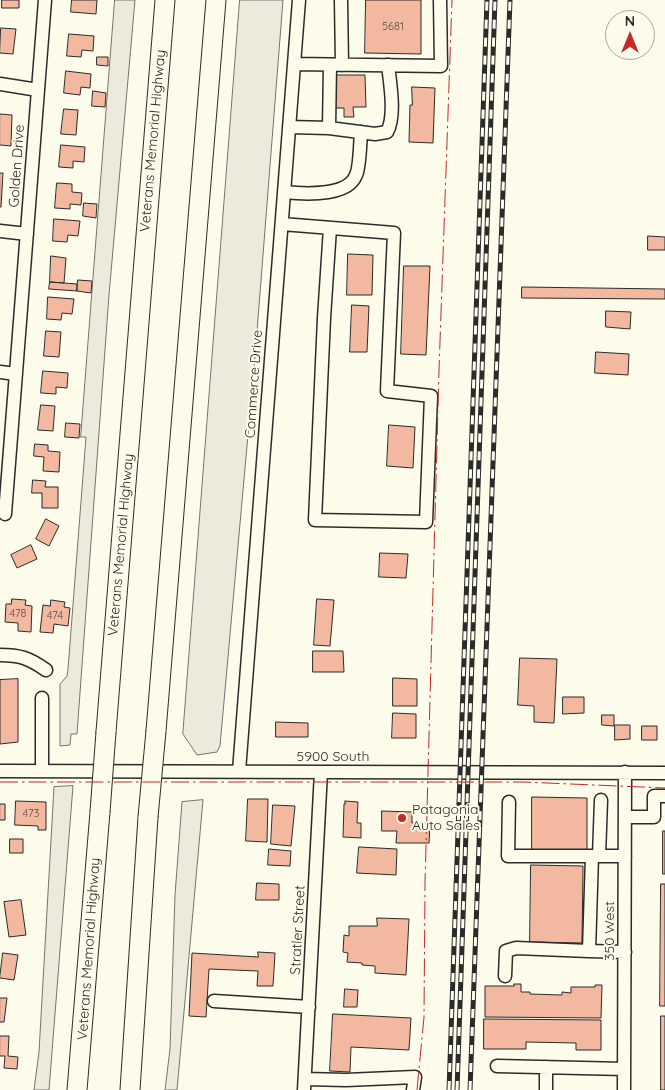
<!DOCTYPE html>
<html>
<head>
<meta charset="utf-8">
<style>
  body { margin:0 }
  #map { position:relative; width:665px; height:1090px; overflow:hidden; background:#fdfbea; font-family:Quicksand,sans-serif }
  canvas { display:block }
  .north { position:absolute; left:605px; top:10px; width:50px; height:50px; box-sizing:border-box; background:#fdfbea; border:1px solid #a9a89e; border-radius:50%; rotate:0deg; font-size:14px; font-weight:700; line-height:20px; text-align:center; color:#2b2b2b }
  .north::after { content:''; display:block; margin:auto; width:18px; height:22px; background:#c62828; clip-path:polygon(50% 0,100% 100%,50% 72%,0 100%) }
</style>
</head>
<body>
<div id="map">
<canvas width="665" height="1090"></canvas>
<div class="north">N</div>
</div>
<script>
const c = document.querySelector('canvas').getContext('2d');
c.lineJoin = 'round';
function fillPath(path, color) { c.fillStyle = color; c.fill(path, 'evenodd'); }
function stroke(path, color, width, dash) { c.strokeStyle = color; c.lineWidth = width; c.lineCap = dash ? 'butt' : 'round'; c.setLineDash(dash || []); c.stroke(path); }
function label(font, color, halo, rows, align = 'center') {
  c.font = font + ' Quicksand,sans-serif'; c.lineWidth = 4; c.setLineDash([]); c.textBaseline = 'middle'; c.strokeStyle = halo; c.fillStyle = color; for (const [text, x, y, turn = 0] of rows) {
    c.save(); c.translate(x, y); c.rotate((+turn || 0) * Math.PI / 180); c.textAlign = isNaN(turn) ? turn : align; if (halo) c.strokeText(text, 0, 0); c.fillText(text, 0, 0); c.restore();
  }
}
const green = new Path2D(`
  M115 0H135L109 295 77 734H71L70 745 60 746V684L67 676 68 669 86 437H81Z
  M240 0H283L255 357 220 746 217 752 197 755 183 734Z
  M73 786 49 1090H34L39 1052 54 787Z
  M203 800 177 1090H165L170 1049 175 895 182 802Z`);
const building = new Path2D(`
  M2 0H19V8H2Z
  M72 0H97L96 14 71 12Z
  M366 0H421V54L365 53Z
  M1 28 16 29 13 54 0 53Z
  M69 34 94 36 93 51 82 50 81 57 67 56Z
  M97 57H108V66L97 65Z
  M66 71 91 74 90 88 81 87 80 95 64 93Z
  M335 75H365L366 107H353L354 117H344V108H336Z
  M412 87 435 88 433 143 409 142 410 105H412Z
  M93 91 106 93 105 107 92 106Z
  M64 109 78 110 76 135 61 134Z
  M0 114 12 115 11 146 0 145Z
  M61 145 85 147 84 162 73 161V168L59 167Z
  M0 173H3L1 207H0Z
  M57 183 72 184V192L82 193 81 205 70 204V209L55 208Z
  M84 203 97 204 96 218 83 216Z
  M54 219 80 221 78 236 68 235 67 242 53 241Z
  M648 236 665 237V250H648Z
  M348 254 373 255 372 295H347Z
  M51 256 66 258 64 283 50 282Z
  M404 266H430L426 355 401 354Z
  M78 280 92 281 91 293 77 291Z
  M50 282 77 284V291L49 289Z
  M522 287 665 289V299L522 298Z
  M48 297 74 299 72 314 62 313 61 320 47 319Z
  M352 305 369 306 367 352H350Z
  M606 311 631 312 630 329 606 327Z
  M46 331 61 332 59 357 44 356Z
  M596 352 629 354 628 375 595 373Z
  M43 371 68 373 67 388 56 387V394L41 393Z
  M41 405 55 406 53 431 38 430Z
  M66 423 80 424 79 438 65 437Z
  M389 425 415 427 413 468 387 466Z
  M35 444 48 445V451L60 452 59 472 43 471 44 457 34 456Z
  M33 480 46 481 45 487H58V508H42V493H32Z
  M46 519 59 526 49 546 36 539Z
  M31 545 37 559 17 568 11 555Z
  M380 553 408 554 406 578 379 577Z
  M12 599 26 600 25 605 32 606 31 632 18 631V623L5 622 6 604H11Z
  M317 599 334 600 330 646 314 645Z
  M51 600 65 602 64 607 70 608 68 626 54 624 53 633 40 632 43 605 50 606Z
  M313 651H343L344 672H313Z
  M520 658 557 659 554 723 534 722V706L518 705Z
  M393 678 417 679V706H393Z
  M18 679V742L0 744V680Z
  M563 697H584V713L563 714Z
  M393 713 416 714V738H392Z
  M602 715H614V726L602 725Z
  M276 722 308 723V737H276Z
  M615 725H630V739L615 740Z
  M642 726H657V740H642Z
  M532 797 587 798V853L532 852Z
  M248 799H268L267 842 246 841Z
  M16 801 46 802V830H38V826L15 825Z
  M345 801 358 802 357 823H361V838L343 837 344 804H345Z
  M0 804H5V820H0Z
  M273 805 295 806 291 846 271 844Z
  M382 811 412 812V823H430L429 843H396L397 831H382Z
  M663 831H665V874H663Z
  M10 839H23V853H10Z
  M359 847 397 849 396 875 357 873Z
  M269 849 291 851 290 866 268 865Z
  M531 865 583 866 582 943 530 942Z
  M257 883 279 884V900H256Z
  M661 884H665V1006H660Z
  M21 900 26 935 9 937 4 902Z
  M377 918 409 919 406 975 375 973V966L362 965V963L347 962 348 953 343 952 344 935 349 936V926H377Z
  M258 952 275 953 273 986H257L258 971 209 969 206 1017 189 1016 192 953 258 957Z
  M3 953 18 955 14 980 0 978Z
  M514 984H521V992H530V994L562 995V992L571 993V987H595V985H602L601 1018 485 1017V986H514Z
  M345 989 358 990 357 1007H344Z
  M0 998H7L4 1022H0Z
  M333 1014 411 1018 409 1050 351 1047 350 1072 330 1071Z
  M661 1016H665V1090H661Z
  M484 1019 601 1020V1050H576V1043L526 1042V1049H484Z
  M0 1036H9L8 1056 18 1057 17 1069 4 1068 5 1056H0Z`);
const minor = new Path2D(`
  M341 0 342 65
  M294 64 441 66 440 0
  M0 84 38 90
  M289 127 329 128 375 134 387 132C396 116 390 83 388 65
  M329 128 330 65
  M284 192C303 194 348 197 356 175 360 167 360 143 361 132
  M282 224 394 233 387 391 431 396 426 522 315 520 324 318 330 228
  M0 231 27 234
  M0 372 16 374
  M5 514 45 0
  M0 655C20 655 29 658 46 670
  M42 698V771
  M0 771 665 773
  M239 771 299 0
  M509 802 508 856H592
  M625 817H654V796H665
  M599 856 601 800
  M625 952 589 951 592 856H625
  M505 976 506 951 516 948 589 951
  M214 1001 309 1007
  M497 1066 624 1069
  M546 1067V1090
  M305 1079 346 1080 415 1077 413 1090
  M304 1090 321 772
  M624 1090 625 772`);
const highway = new Path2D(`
  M156 731 216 0
  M106 732 165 0
  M77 1090 100 812
  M130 1090 148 817`);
const rail = new Path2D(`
  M449 1090 487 0
  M457 1090 495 0
  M470 1090 510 0`);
const highwayBridge = new Path2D(`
  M100 812 106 732
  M148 817 156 731`);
const power = new Path2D(`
  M0 782H523L665 788
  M417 1090 424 1017 425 883 439 370 452 0`);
const markers = [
  [402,818,5,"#c62828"]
];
const numberNames = [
  ["5681",393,27],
  ["478",18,614],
  ["474",55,616],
  ["473",31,814]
];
const streetNames = [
  ["Veterans Memorial Highway",153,141,-85],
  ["Golden Drive",17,166,-86],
  ["Commerce Drive",254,384,-86],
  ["Veterans Memorial Highway",121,545,-85],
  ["5900 South",333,757],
  ["Stratler Street",298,930,-87],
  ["350 West",610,931,-90],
  ["Veterans Memorial Highway",89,949,-86]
];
const poiNames = [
  ["Patagonia",412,810],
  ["Auto Sales",412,826]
];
fillPath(green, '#ecebdb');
stroke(green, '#74746e', 1);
fillPath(building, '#f2b8a0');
stroke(building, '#2b2b2b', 1);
stroke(minor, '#2b2b2b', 15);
stroke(highway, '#2b2b2b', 21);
stroke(minor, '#fdfbea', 12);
stroke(highway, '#fdfbea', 19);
stroke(rail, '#2b2b2b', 5);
stroke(rail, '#fdfbea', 3, [9]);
stroke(highwayBridge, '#2b2b2b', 21, []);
stroke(highwayBridge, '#fdfbea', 19);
stroke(power, '#c62828', 1, [18, 4, 2.5, 4]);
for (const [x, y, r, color] of markers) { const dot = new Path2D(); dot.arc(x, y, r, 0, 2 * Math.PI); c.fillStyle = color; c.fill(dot); stroke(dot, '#fdfbea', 2); }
label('11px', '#5d4e48', null, numberNames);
label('14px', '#2b2b2b', '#fdfbea', streetNames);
label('14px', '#2b2b2b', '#fdfbea', poiNames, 'left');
</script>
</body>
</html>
